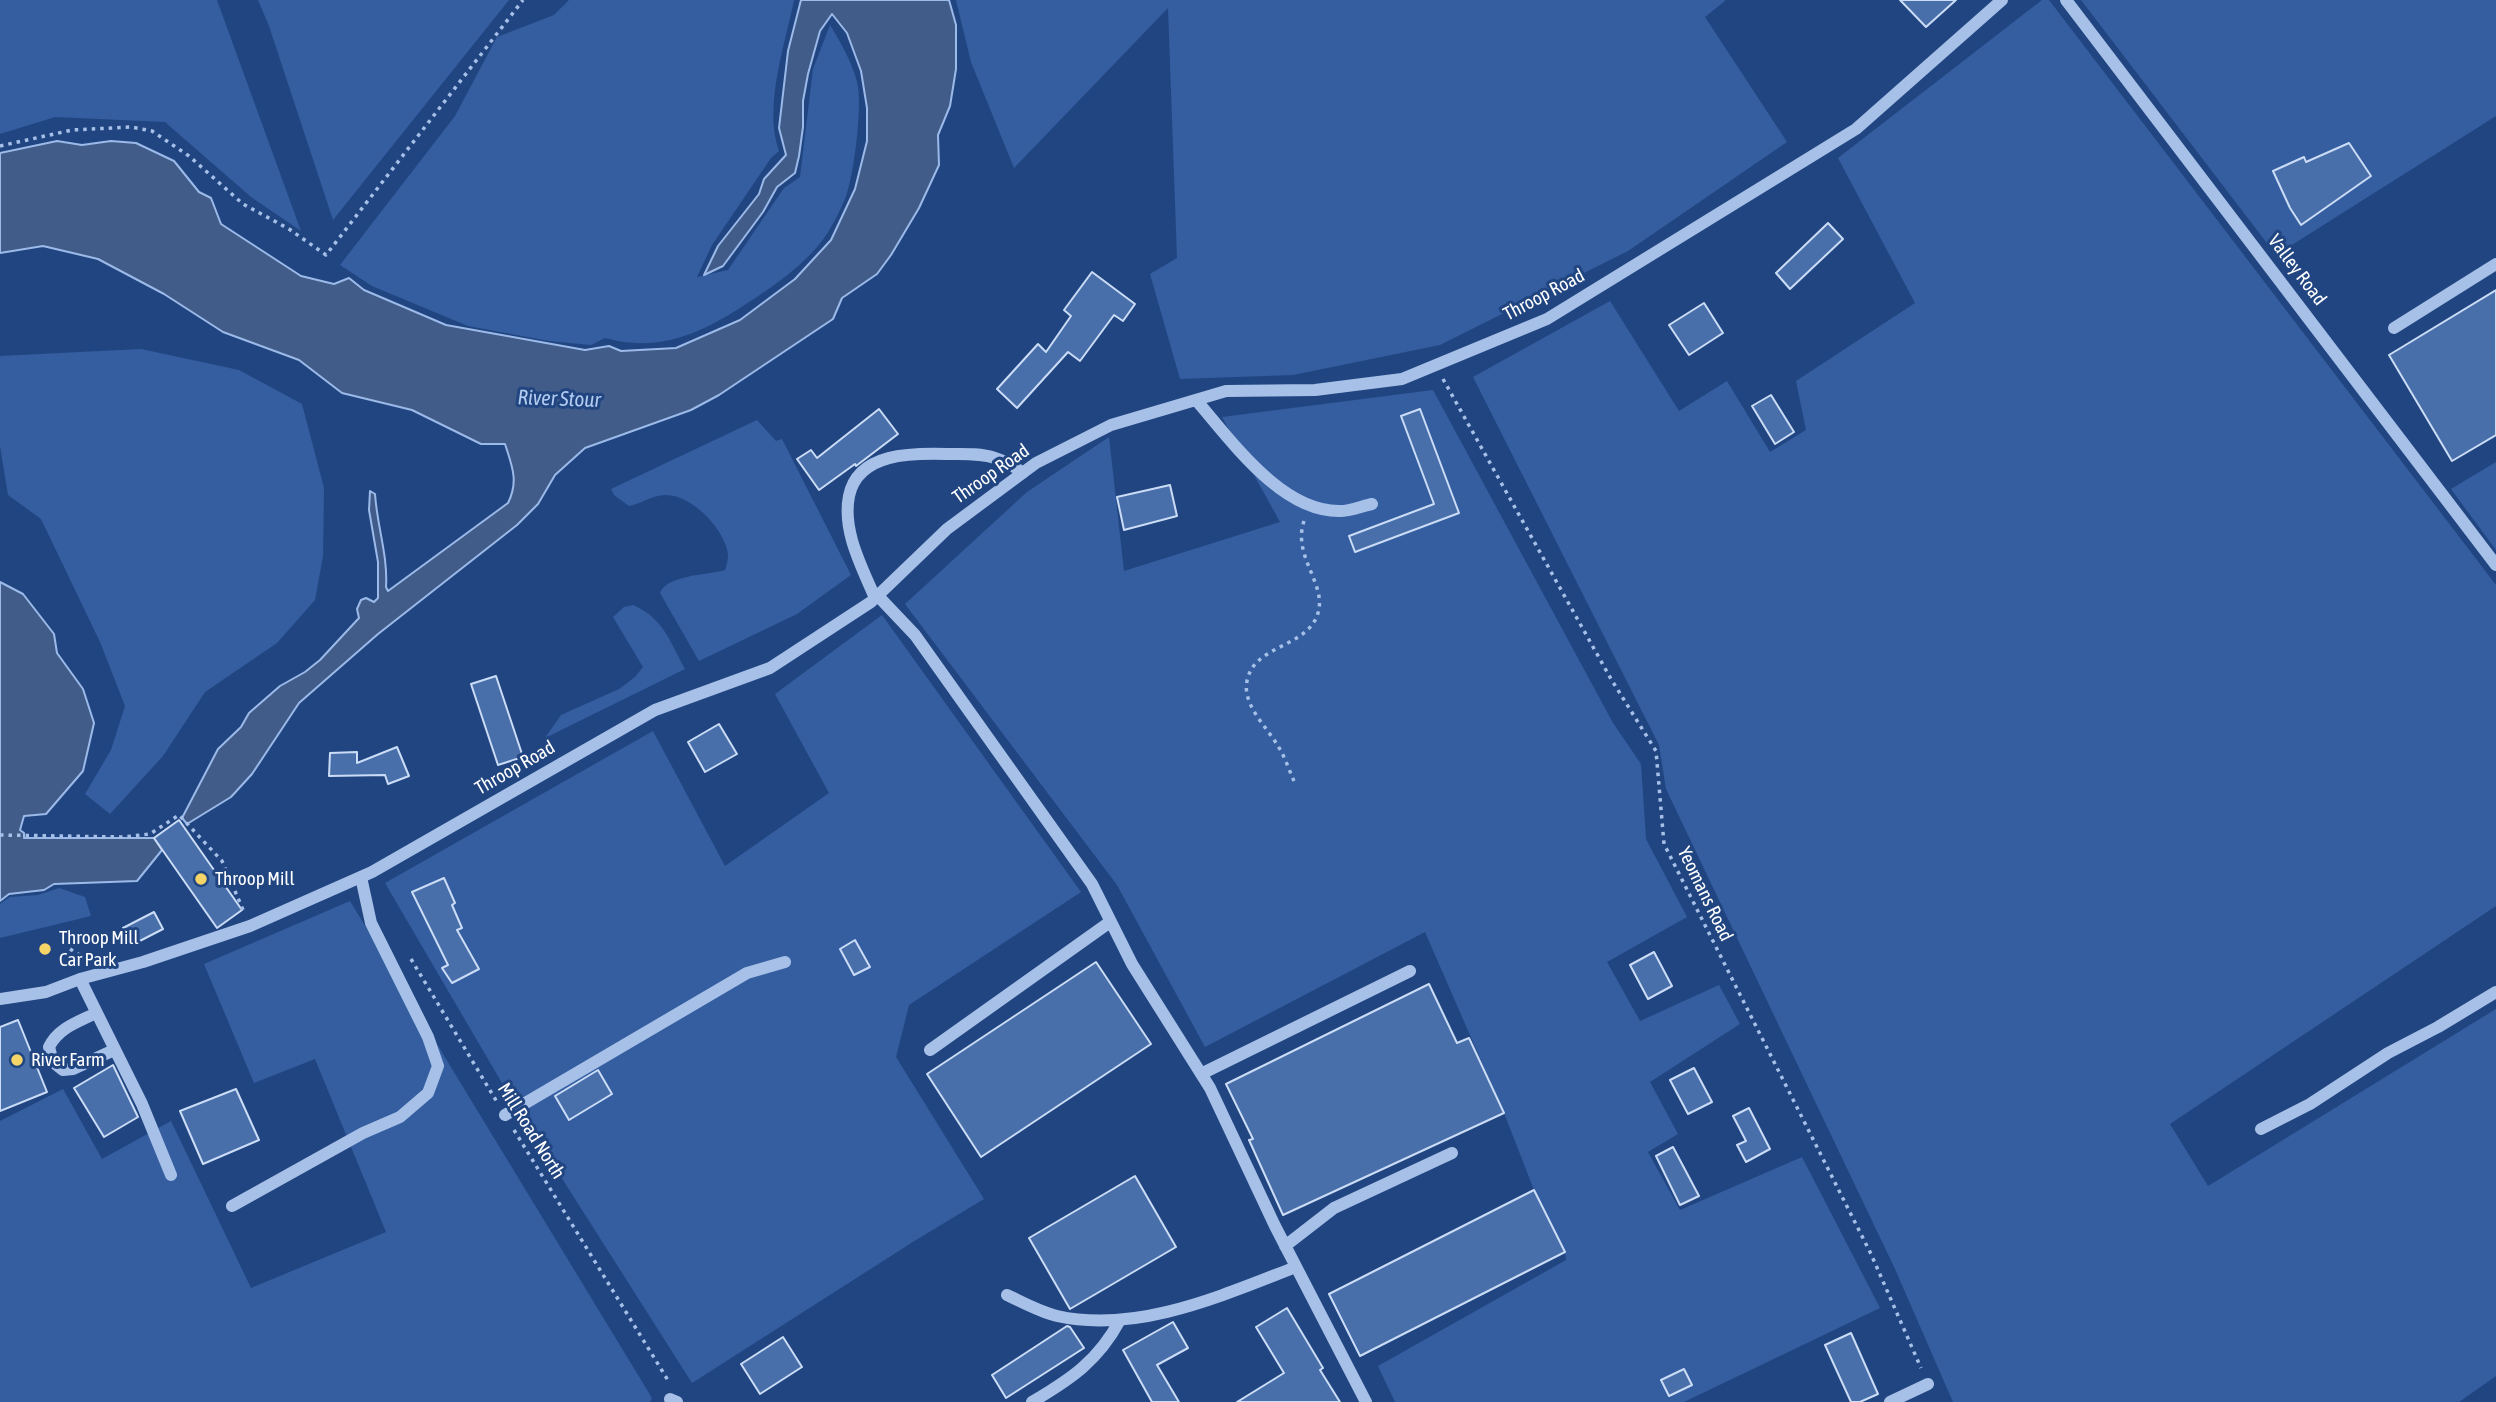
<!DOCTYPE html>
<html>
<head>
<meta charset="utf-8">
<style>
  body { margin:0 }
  canvas { display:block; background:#214581 }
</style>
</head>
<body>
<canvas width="2496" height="1402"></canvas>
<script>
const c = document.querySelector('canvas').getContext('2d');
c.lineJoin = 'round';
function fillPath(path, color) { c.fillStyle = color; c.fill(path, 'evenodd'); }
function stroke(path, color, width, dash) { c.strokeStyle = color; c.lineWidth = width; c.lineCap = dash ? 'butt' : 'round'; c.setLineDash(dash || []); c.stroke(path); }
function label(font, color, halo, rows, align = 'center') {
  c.font = font + ' "Asap Condensed",sans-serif'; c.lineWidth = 6; c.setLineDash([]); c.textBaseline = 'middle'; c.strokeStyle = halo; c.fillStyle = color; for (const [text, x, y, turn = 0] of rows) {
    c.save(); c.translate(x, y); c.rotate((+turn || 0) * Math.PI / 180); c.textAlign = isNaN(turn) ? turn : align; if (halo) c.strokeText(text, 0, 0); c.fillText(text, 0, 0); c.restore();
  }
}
const green = new Path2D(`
  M0 0H217L301 231 251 197 165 122 55 117 0 134Z
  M258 0H509L333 220 269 26Z
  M569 0H794C785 45 763 107 779 151L771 158 712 245 697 277 728 270 784 188 800 177 813 69 830 25C841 43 852 62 857 82 863 103 854 172 847 193 843 206 830 231 822 241 801 268 768 290 740 308 696 336 656 352 605 338L591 345 549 341 468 326 372 286 340 265 455 116 497 37 554 15Z
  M956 0H1726L1705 17 1787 142 1628 251 1440 345 1293 375 1180 379 1150 274 1177 258 1168 8 1014 168 971 62Z
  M2042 0H2049L2496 585V906L2170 1124 2208 1186 2496 1009V1376L2459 1402H1953L1895 1269 1666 789 1659 745 1473 377 1610 301 1679 411 1727 381 1770 452 1806 430 1796 381 1915 303 1838 158Z
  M2081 0H2496V116L2276 255Z
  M141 349 239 370 302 404 324 488 323 556 315 600 277 643 205 692 163 756 110 814 85 794 111 750 125 706 100 642 41 519 8 495 0 446V356Z
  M1433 390 1613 723 1641 764 1646 839 1687 917 1607 962 1640 1021 1719 985 1740 1024 1650 1082 1678 1134 1648 1152 1680 1210 1802 1157 1880 1308 1684 1402H1395L1378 1366 1566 1260 1565 1252 1534 1190 1504 1113 1425 932 1205 1047 1117 885 905 604 1027 492 1109 437 1124 571 1280 522 1222 417Z
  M757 420 776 441 782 439 851 575 797 614 699 661 660 593C667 575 707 575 725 570 727 565 728 560 728 554 725 529 691 494 665 495 653 495 640 504 629 506L614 495 611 489Z
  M2496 462V550L2451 489Z
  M633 605C664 619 669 640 685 669L545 738 561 715 619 689 635 677 643 667 613 617 624 607Z
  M882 615 1081 892 909 1005 896 1057 984 1199 916 1240 692 1383 509 1095 385 883 653 731 725 866 829 793 775 694Z
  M59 888 85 897 91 916 0 938V904L10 897 38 895Z
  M350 901 652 1398 650 1402H0V1121L63 1089 102 1159 171 1121 251 1288 386 1232 315 1059 254 1083 204 964Z`);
const water = new Path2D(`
  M801 0H949L956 25V69L950 106 938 135 939 165 919 208 891 255 877 274 842 298 833 319 719 395 691 410 585 448 555 475 538 504 517 525 378 634 299 703 252 774 231 797 187 824 182 818 218 749 241 727 249 713 280 686 305 672 320 660 359 618 357 609 361 600 366 598 374 602 378 598V562L369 510 370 491 375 494C377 526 388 555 386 587L388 591 508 503C519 481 512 466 505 444H481L412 410 342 393 299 360 223 332 164 294 98 259 43 246 0 253V153L57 141 82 145 111 141 136 143 174 161 199 192 211 198 221 224 301 276 334 284 349 278 364 290 446 325 585 350 609 346 621 351 676 348 740 320 795 279 831 240 855 189 867 141V108L861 71 847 33 832 14 820 31 808 74 803 101V127L799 156 795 173 777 187 763 212 723 266 704 275 718 246 759 194 764 179 786 155 779 128 788 51Z
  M0 582 23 594 54 634 57 653 83 689 94 723 83 771 46 814 24 816 20 830 24 833V838H154L162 850 137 881 54 884 44 890 9 894 0 901Z`);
const building = new Path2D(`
  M1900 0H1956L1926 27Z
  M2349 143 2371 176 2301 225 2290 208 2273 171 2304 157 2306 162Z
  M1828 223 1843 239 1790 289 1776 273Z
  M1092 272 1135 304 1123 321 1114 315 1080 361 1068 352 1017 408 997 389 1038 344 1046 352 1071 316 1064 310Z
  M2496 290V435L2452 461 2389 355Z
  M1704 303 1723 333 1689 355 1669 325Z
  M1771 395 1794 432 1775 444 1752 406Z
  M879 409 898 434 856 466 855 464 819 490 797 459 811 450 817 458Z
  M1420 409 1459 513 1355 552 1349 536 1434 504 1401 416Z
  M1170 485 1177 516 1124 530 1117 497Z
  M496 676 523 757 498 765 471 684Z
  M719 724 737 754 705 772 688 742Z
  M397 747 409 776 388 784 385 775 329 776 330 753 357 752V763Z
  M179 820 242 910 217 928 154 838Z
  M444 878 455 903 452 905 462 928 457 930 479 969 452 983 442 968 448 965 412 892Z
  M154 912 163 929 132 945 123 928Z
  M855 940 870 967 854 975 840 949Z
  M1654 952 1672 986 1648 999 1630 965Z
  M1096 962 1151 1044 981 1157 927 1074Z
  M1429 984 1457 1043 1469 1038 1504 1113 1283 1215 1249 1140 1253 1139 1226 1084Z
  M18 1020 47 1092 0 1111V1027Z
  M113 1065 138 1117 104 1137 74 1088Z
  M1694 1068 1712 1102 1688 1114 1670 1080Z
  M598 1070 612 1094 569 1120 555 1096Z
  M236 1089 259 1140 203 1164 180 1111Z
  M1749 1108 1770 1149 1746 1162 1737 1145 1746 1141 1733 1116Z
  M1673 1147 1699 1196 1680 1205 1656 1156Z
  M1135 1176 1176 1247 1070 1309 1029 1238Z
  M1534 1190 1565 1252 1360 1356 1329 1294Z
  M1287 1308 1323 1368 1320 1370 1340 1402H1237L1284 1373 1256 1327Z
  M1173 1322 1188 1348 1157 1365 1179 1402H1152L1123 1350Z
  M1067 1326 1070 1327 1084 1348 1006 1398 992 1375Z
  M1851 1333 1878 1394 1860 1402H1851L1825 1345Z
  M783 1337 802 1367 760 1394 741 1364Z
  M1684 1369 1692 1385 1669 1396 1661 1380Z`);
const path = new Path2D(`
  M0 146 72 130 131 127 152 131 189 156 243 204 289 229 326 255 523 0
  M1443 379 1611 679 1656 751 1664 844 1871 1254 1921 1368
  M1294 781C1289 770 1285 757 1278 746 1267 727 1242 705 1247 681 1254 644 1308 648 1318 613 1327 584 1292 556 1304 521
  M0 835 123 837 150 834 179 815 222 861 244 912
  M70 949 89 961
  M411 959 497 1102
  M514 1130 669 1382`);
const minor = new Path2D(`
  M2066 0 2496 565
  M2394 328 2496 264
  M1196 400C1231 440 1281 512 1340 511 1350 511 1362 506 1372 504
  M878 596 915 635 1092 884 1132 964 1210 1088 1275 1226 1366 1402
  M875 598C862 567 842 531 849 496 858 452 913 453 947 454 963 454 980 453 995 458 1005 461 1015 467 1023 473
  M80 979 142 1104 171 1175
  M0 999 46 992 80 979 143 962 250 926 372 872 655 710 770 668 871 602 947 529 1036 463 1111 425 1226 391 1315 390 1402 379 1547 319 1856 129 2002 0
  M96 1013C78 1022 58 1028 49 1047L53 1062 63 1070 73 1069 114 1050
  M930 1050 1110 922
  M1201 1074 1410 971
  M505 1115 747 973 785 962
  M2261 1129 2310 1104 2388 1053 2438 1027 2496 992
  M232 1206 363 1133 400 1117 428 1093 438 1066 428 1037 371 923 361 877
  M1285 1246 1334 1208 1452 1153
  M1007 1295C1022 1302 1040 1312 1057 1316 1137 1334 1223 1295 1296 1267
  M670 1399 677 1402
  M1032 1402C1071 1379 1098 1361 1120 1320
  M1890 1402 1928 1384`);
const markers = [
  [201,879,7,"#f5d568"],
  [45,949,7,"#f5d568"],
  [17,1060,7,"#f5d568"]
];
const streetNames = [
  ["Valley Road",2297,270,53],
  ["Throop Road",1544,295,-28],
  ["Throop Road",991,474,-35],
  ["Throop Road",515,768,-30],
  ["Yeomans Road",1705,894,64],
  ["Mill Road North",531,1131,58]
];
const poiNames = [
  ["Throop Mill",215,879],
  ["Throop Mill",59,938],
  ["Car Park",59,960],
  ["River Farm",31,1060]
];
const waterNames = [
  ["River Stour",559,399,2]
];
fillPath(green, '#345ea0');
fillPath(water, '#425c89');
stroke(water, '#9bbae9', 2);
fillPath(building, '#496fab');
stroke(building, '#cbdcf6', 2);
stroke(path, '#a7c0e8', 3.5, [3.5, 5]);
stroke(minor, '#a7c0e8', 12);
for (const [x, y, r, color] of markers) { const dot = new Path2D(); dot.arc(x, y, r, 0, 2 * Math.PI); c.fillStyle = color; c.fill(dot); stroke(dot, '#214581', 2.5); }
label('19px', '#fff', '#214581', streetNames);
label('19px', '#fff', '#214581', poiNames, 'left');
label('italic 21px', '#b2cbf0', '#214581', waterNames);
</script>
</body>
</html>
